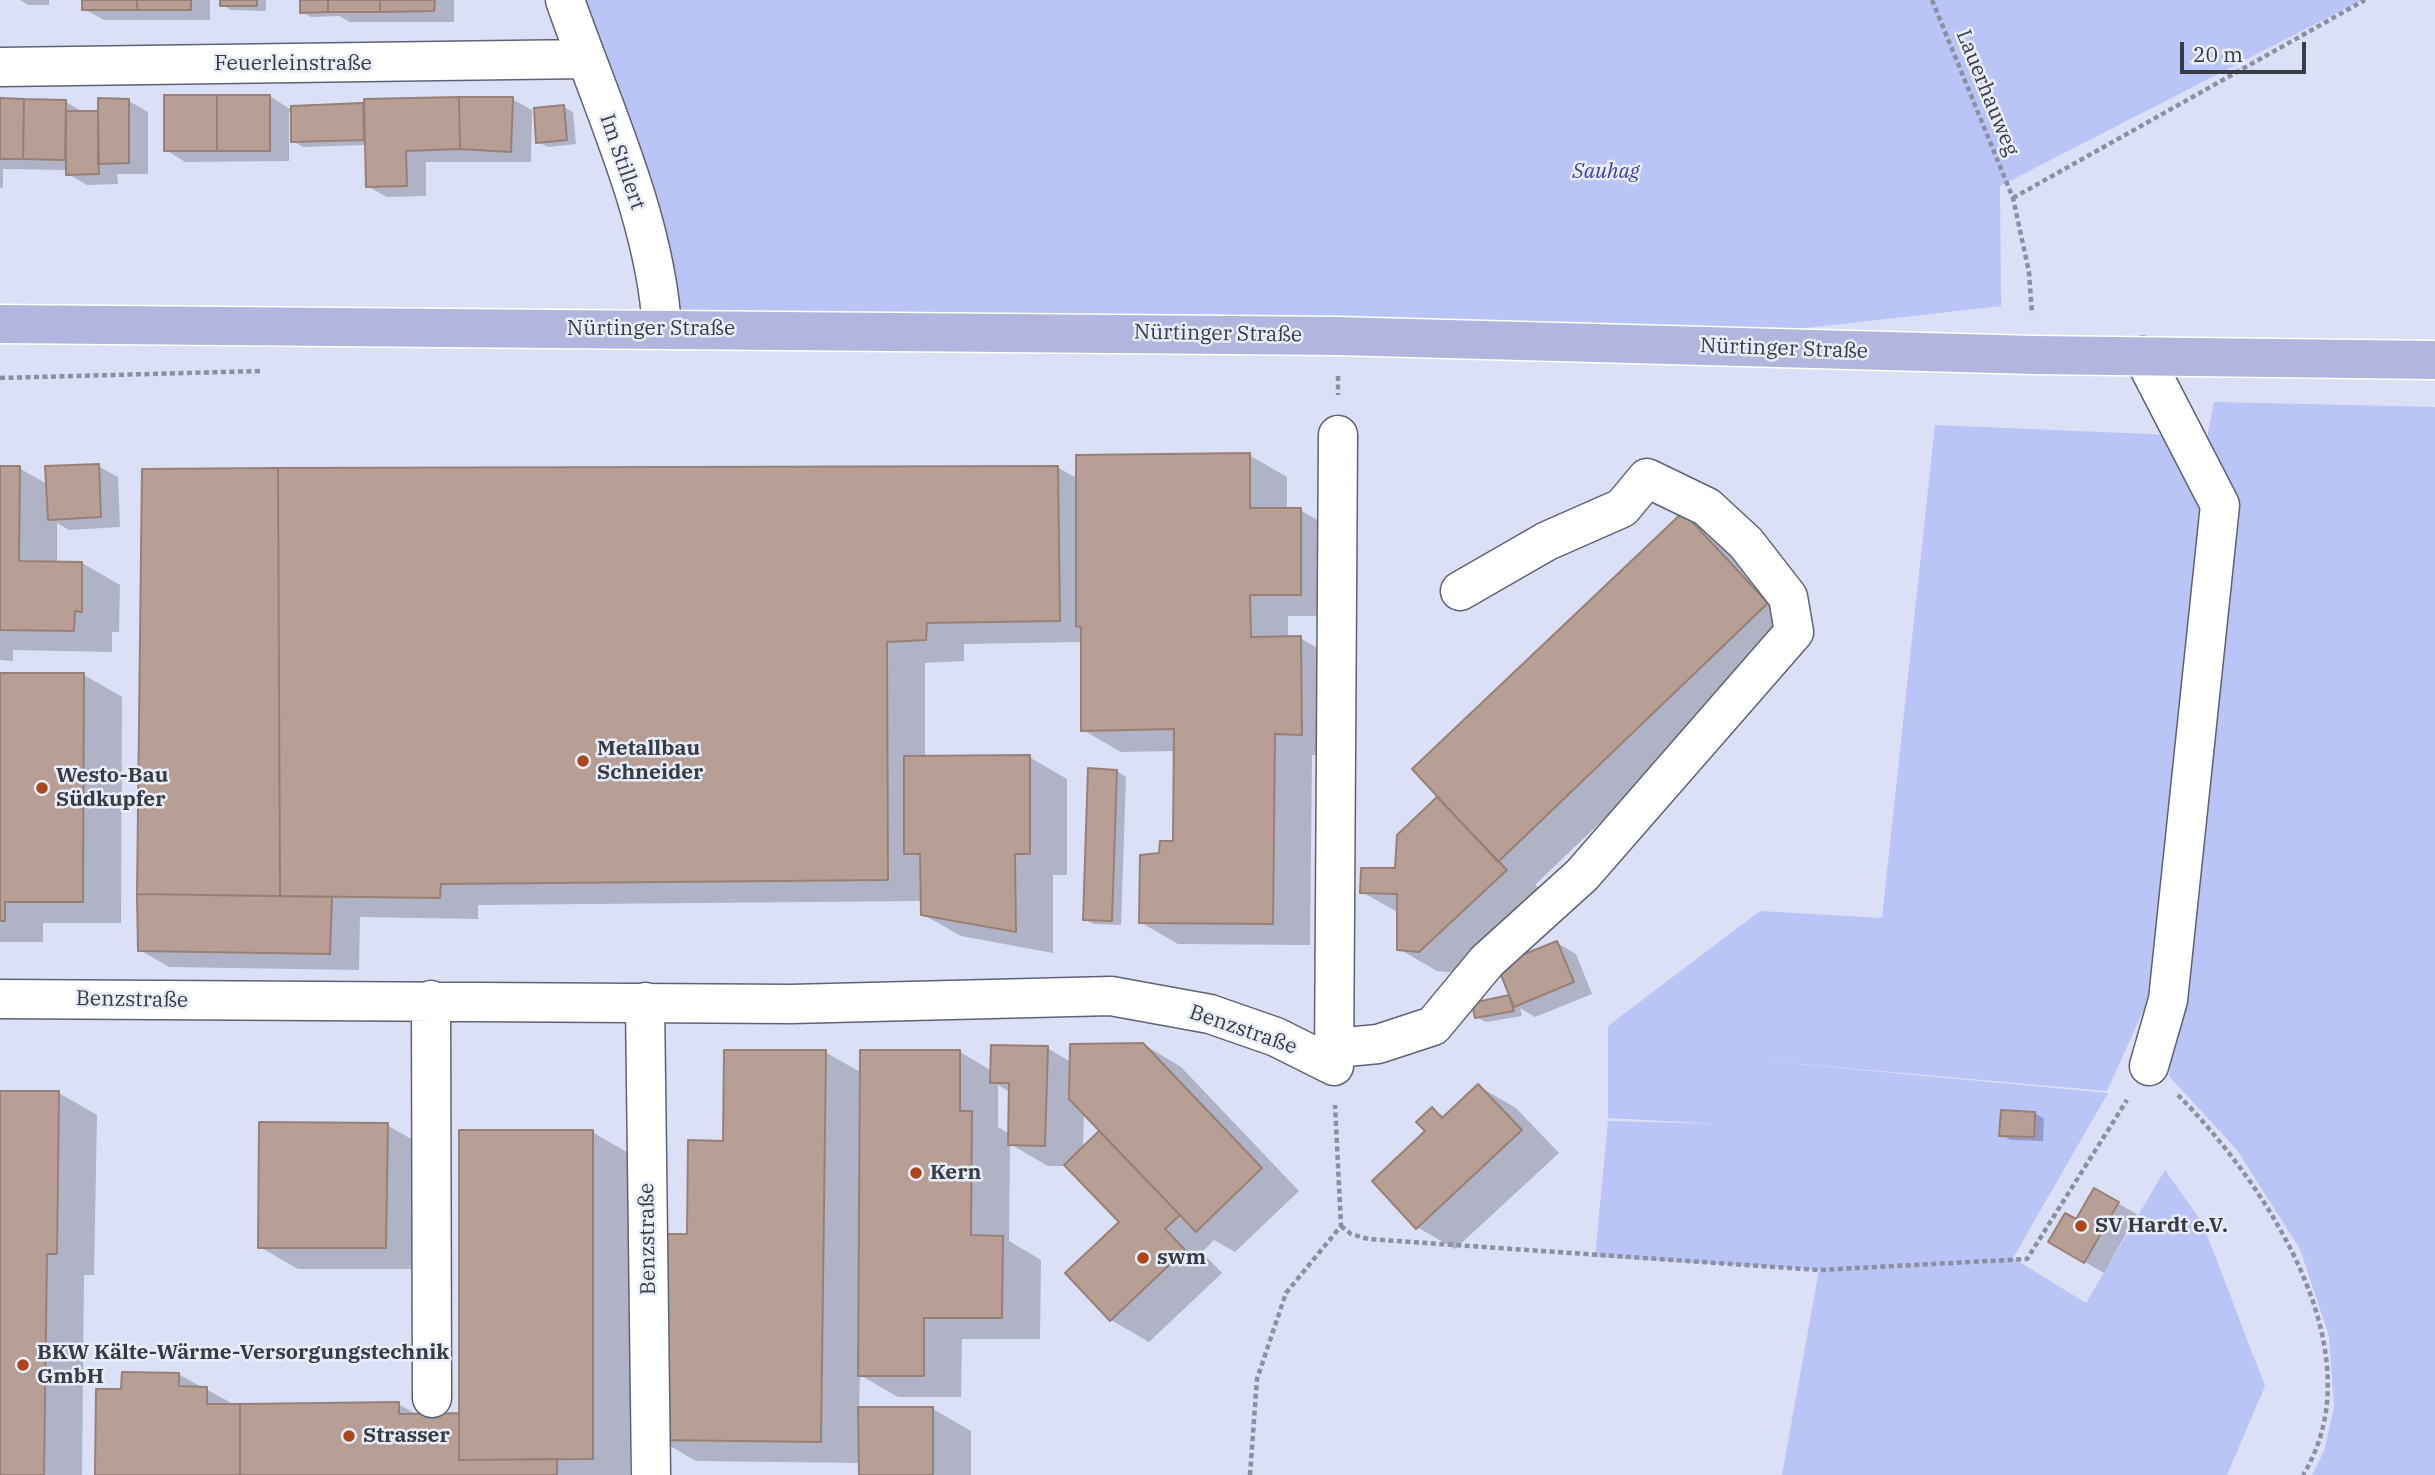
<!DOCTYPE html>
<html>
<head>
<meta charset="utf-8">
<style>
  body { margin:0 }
  #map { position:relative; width:2435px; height:1475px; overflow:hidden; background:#dbe0f7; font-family:"IBM Plex Serif",serif }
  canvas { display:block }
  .scale { position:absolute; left:2180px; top:42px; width:126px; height:32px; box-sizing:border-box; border:4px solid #393b44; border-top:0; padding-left:9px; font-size:21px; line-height:24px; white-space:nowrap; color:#393b44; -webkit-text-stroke:5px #eaedfc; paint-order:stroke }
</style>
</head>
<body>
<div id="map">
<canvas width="2435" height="1475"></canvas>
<div class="scale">20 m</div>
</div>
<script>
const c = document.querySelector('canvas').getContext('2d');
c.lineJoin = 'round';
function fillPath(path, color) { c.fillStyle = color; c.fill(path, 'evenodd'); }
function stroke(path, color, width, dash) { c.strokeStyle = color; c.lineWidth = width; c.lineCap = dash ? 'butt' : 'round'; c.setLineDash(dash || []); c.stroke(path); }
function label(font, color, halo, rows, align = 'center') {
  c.font = font + ' "IBM Plex Serif",serif'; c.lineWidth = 5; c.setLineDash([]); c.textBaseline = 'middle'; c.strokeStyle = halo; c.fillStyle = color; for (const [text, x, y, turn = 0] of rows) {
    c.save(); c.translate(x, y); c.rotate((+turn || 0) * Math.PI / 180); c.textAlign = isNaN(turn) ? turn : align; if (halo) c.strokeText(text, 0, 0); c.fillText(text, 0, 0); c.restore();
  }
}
const green = new Path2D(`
  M565 0H2362L2000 186 2001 306 1656 345 662 329Z
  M2214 402 2435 407V1475H2312L2324 1451 2334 1408 2329 1336 2300 1249 2237 1150 2169 1076 2234 500 2206 443Z
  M1935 425 2171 435 2207 532 2150 996 2107 1091 1732 1058 2108 1093 2013 1258 2086 1303 2165 1170 2202 1222 2265 1386 2227 1475H1782L1819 1270 1595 1257 1608 1121 1723 1124 1608 1118V1026L1760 911 1882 918Z`);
const shadow = new Path2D(`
  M20 0H49V5H28Z
  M84 0H210V20H104L84 9Z
  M222 0H266V11L231 10 222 5Z
  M302 0H454V22H350L339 16 311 17 302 12Z
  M269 96 292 110 512 99 532 110 531 162H426V196L387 197 367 186 366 145 303 147 293 141 292 112H289V161L185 162 166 150Z
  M0 100 66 102 85 113H100L129 101 148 112V174H117L118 184 87 185 68 174 67 170 3 169V188H0Z
  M564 107 573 112 576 144 548 147 538 142Z
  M1249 455 1287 477V510H1300L1338 532 1339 616H1288V638H1300L1338 660 1339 756 1312 755 1310 945 1178 944 1140 922 1160 855 1175 843 1176 751 1121 752 1083 730V642L964 644V661L925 663V758L1029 757 1067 779V875H1053V953L961 936 922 914V901L478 905V919L360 917 359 970 169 967 140 950 139 893 1057 467 1078 479Z
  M98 466 118 477 120 527 69 530 57 523V563H82L120 585 119 632H112V652L13 650V661L0 660V468H19L47 484Z
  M1683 514 1721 536 1805 626 1535 885 1544 893 1458 973 1437 971 1399 949V913L1362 892 1397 870 1398 835 1439 797Z
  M0 675H84L122 697 121 923H43V942H0Z
  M1117 771 1126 777 1121 925 1094 924 1084 919Z
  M1557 943 1576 954 1592 994 1535 1017 1520 1008 1522 1016 1486 1022 1476 1017 1509 997 1513 999Z
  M1143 1044 1181 1067 1299 1191 1235 1252 1214 1240 1202 1252 1222 1273 1149 1342 1111 1320 1121 1222 1068 1166H1048L1010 1144 1009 1241 1041 1260 1040 1339H962L961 1397H898L860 1375 859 1409H933L971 1431V1475H861V1463L696 1461 658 1439 689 1236 725 1143 825 1052 862 1073 960 1052 992 1071 1047 1048 1071 1062ZM998 1085 1011 1093 1010 1134 998 1127ZM1084 1112 1102 1131 1083 1149Z
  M1478 1086 1516 1108 1559 1153 1455 1249 1417 1227 1427 1131 1432 1109 1445 1117Z
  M0 1093H59L97 1115 94 1275H84L82 1475H0Z
  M2035 1113 2044 1119 2043 1141 2011 1140 2001 1135Z
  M387 1125 425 1147 424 1269H298L260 1247Z
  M592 1132 630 1154V1475H97L123 1391 178 1374 237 1406 398 1404 418 1415H461Z
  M2094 1190 2137 1214 2104 1273 2050 1242 2077 1222Z`);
const building = new Path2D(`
  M82 0H137V10H82Z
  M137 0H191V10H137Z
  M220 0H257V6H220Z
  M300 0H328V12L300 13Z
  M328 0H380V12H328Z
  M380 0H435L434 11 380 12Z
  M164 95H217V151H164Z
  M217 95H270V151H217Z
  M459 97H513L511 152 460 149Z
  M459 97 460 149 406 151 407 186 366 187 364 99Z
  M0 98 24 99 23 159H0Z
  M98 98 129 99V163L98 164Z
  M24 99 66 100 65 160 23 159Z
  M363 103 364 140 291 142V106Z
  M564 105 567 140 536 143 534 108Z
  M66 111H98L99 174 66 175Z
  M1250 453V508H1301V595H1250L1251 637 1301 636 1302 735 1275 734 1273 924 1139 923 1140 855 1159 853 1160 841H1173L1174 729 1081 731V627L1076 626V455Z
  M99 464 101 517 48 520 45 466Z
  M0 466H20L19 561 82 562V612L75 611 74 631 0 630Z
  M1058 466 1060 621 927 623 926 640 887 642 888 880 441 884 440 898 280 896 278 468Z
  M278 468 280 896 137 894 142 469Z
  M1683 512 1768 603 1498 862 1412 769Z
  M0 673H84L83 902H5V921H0Z
  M1030 755V854H1015L1016 932 921 915 920 854H904V756Z
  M1088 768 1117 770 1112 921 1083 920Z
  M1437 797 1507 870 1419 952 1397 950V894L1360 893 1361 868H1395L1397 835Z
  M137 894 332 897 330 954 138 951Z
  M1557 941 1574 982 1514 1007 1497 965Z
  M1509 995 1514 1011 1475 1018 1472 1003Z
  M1143 1043 1262 1168 1196 1232 1069 1099 1070 1044Z
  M991 1045 1048 1046 1045 1146 1008 1145 1009 1083H990Z
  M724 1050H826L821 1442 656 1440 658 1234H687L688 1140 723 1141Z
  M860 1050H960V1111H972L971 1235 1003 1236 1002 1318H924V1376H858Z
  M1478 1084 1522 1130 1416 1229 1372 1181 1425 1131 1416 1122 1432 1107 1442 1118Z
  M0 1091H59L57 1254H47L44 1475H0Z
  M2001 1110 2035 1112 2034 1137 1999 1136Z
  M259 1122 388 1123 386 1248H258Z
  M459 1130H593V1459L459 1460Z
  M1099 1131 1180 1215 1165 1229 1185 1250 1110 1321 1065 1273 1119 1222 1064 1165Z
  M2094 1188 2119 1202 2084 1263 2048 1242 2065 1213 2076 1219Z
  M122 1372 179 1373V1386L207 1387V1404H240V1475H95L96 1389H121Z
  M399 1402V1414L459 1413V1460L557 1459V1475H240V1404Z
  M858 1407H933V1475H859Z`);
const path = new Path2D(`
  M1932 0 2013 198 2029 272 2032 314
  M2013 198 2365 0
  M1338 376V395
  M0 378 261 371
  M2178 1095C2264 1182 2379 1352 2303 1475
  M1341 1226 1351 1234 1368 1239 1819 1270 2027 1259 2127 1100
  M1250 1475 1257 1379 1286 1293 1341 1226 1335 1105`);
const minor = new Path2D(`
  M565 0C601 104 656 219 662 329
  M0 67 585 59
  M2143 356 2220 505 2168 1000 2149 1066
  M0 999 791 1004 1111 996 1210 1014 1276 1037 1334 1066 1338 435
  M431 1000 432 1398
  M645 1002 651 1475
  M1336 1048 1378 1044 1433 1026 1487 961 1582 875 1794 632 1788 597 1746 543 1707 507 1647 478 1622 508 1547 541 1460 591`);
const major = new Path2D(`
  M0 324 1338 336 2034 355 2435 360`);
const markers = [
  [583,761,7,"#ac461b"],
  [42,788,7,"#ac461b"],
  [916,1173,7,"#ac461b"],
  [2081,1226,7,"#ac461b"],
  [1143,1258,7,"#ac461b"],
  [23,1365,7,"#ac461b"],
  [349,1436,7,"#ac461b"]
];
const streetNames = [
  ["Feuerleinstraße",293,64],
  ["Lauerhauweg",1987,93,68],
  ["Im Stillert",622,162,71],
  ["Nürtinger Straße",651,329],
  ["Nürtinger Straße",1218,334,1],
  ["Nürtinger Straße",1784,349,2],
  ["Benzstraße",132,1000,1],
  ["Benzstraße",1243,1030,19],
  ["Benzstraße",648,1239,-91]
];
const parkNames = [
  ["Sauhag",1606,172]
];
const poiNames = [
  ["Metallbau",597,749],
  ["Schneider",597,773],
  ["Westo-Bau",56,776],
  ["Südkupfer",56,800],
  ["Kern",930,1173],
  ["SV Hardt e.V.",2095,1226],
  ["swm",1157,1258],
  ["BKW Kälte-Wärme-Versorgungstechnik",37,1353],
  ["GmbH",37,1377],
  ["Strasser",363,1436]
];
fillPath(green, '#b9c4f7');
fillPath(shadow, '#0003');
fillPath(building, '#b79f95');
stroke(building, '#988077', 2);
stroke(minor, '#5d6276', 41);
stroke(major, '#fff', 41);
stroke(path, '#8b8f9f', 4.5, [5, 3.5]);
stroke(minor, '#fff', 38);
stroke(major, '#b0b6dd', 38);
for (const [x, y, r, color] of markers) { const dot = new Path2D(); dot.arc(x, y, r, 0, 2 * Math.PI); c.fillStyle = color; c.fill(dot); stroke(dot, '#eaedfc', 2.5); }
label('21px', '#393b44', '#eaedfc', streetNames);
label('italic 21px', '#3e42a7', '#eaedfc', parkNames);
label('bold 21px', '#393b44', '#eaedfc', poiNames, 'left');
</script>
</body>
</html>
